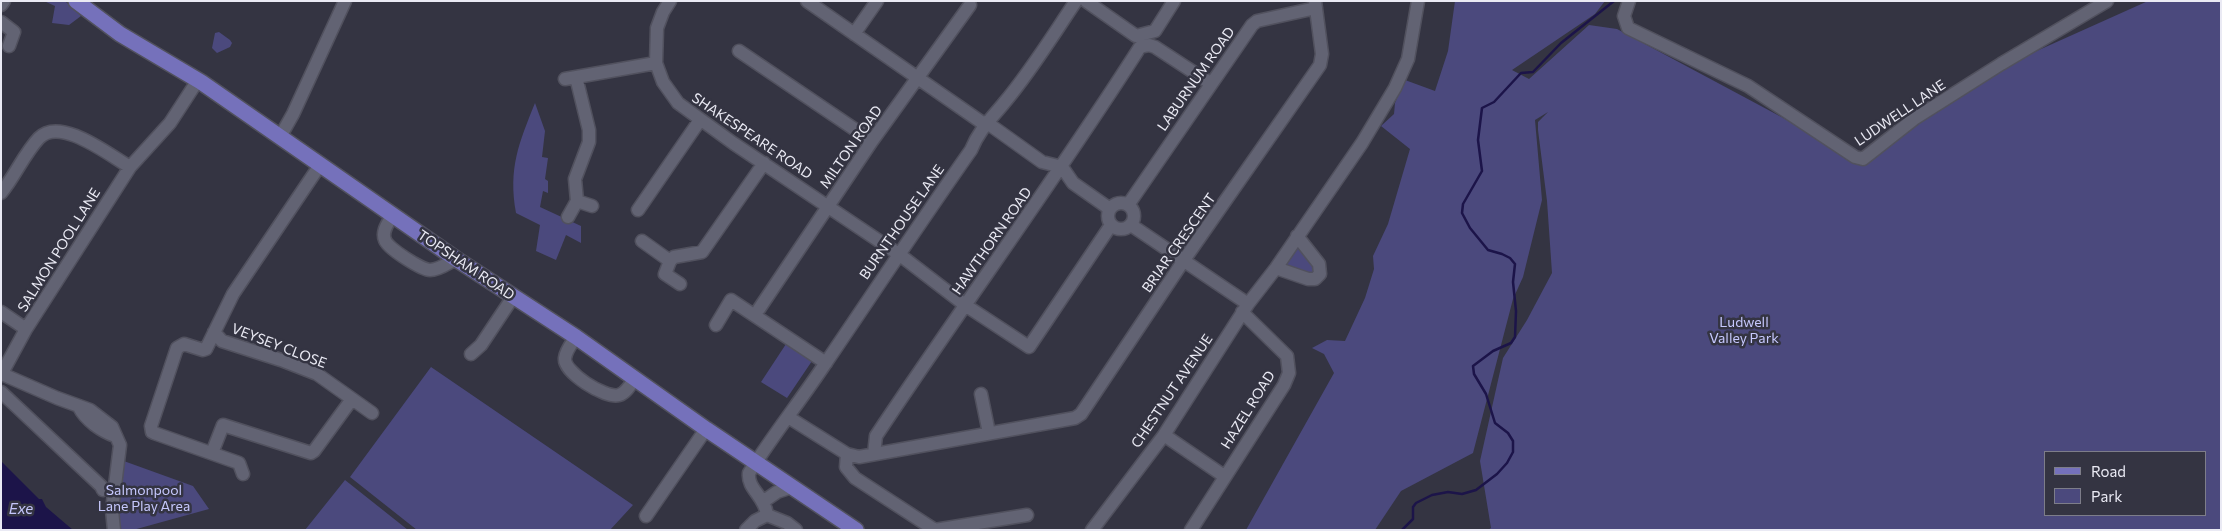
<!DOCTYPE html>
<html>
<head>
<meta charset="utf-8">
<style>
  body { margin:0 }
  #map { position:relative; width:2222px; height:531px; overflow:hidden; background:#343442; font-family:Commissioner,sans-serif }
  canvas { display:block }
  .frame { position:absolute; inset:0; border:2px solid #eaeaf4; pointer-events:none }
  .legend { position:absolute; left:2044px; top:451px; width:162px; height:65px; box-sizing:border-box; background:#343442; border:1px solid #7d7d89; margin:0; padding:6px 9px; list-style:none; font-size:15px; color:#eaeaf4 }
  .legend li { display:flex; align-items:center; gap:10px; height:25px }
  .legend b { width:25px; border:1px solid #7d7d89 }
</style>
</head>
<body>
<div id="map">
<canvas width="2222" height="531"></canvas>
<div class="frame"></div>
<ul class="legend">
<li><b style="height:6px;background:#7571bb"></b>Road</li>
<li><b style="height:14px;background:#4b497d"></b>Park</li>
</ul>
</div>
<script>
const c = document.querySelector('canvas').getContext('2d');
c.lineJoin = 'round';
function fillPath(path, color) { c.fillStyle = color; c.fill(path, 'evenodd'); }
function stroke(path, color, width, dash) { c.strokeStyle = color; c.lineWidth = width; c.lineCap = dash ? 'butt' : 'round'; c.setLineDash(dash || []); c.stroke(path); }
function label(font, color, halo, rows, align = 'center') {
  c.font = font + ' Commissioner,sans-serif'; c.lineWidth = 5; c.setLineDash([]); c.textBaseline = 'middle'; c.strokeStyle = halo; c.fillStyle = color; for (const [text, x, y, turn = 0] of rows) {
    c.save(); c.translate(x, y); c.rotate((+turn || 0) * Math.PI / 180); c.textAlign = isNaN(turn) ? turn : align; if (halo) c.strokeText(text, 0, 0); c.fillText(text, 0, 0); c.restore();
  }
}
const green = new Path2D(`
  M44 1H65L81 16 69 25 52 23 55 6Z
  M1455 1H1605L1595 14 1512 70 1529 79 1589 25 1617 29 1787 120 1846 157 1865 165 1915 124 2021 58 2148 1H2221V530H1488L1491 528 1480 461 1503 358 1527 320 1552 273 1547 201 1538 130V122L1548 112 1535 120 1542 200 1523 277 1513 299 1473 453 1401 491 1375 530H1246L1334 373 1324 354 1312 348 1327 340 1345 341 1365 298 1374 269 1373 256 1388 224 1410 149 1381 126 1394 114 1395 103 1405 80 1435 91 1448 51ZM2046 452H2206V515H2046Z
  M219 32 230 40 232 43 230 47 217 53 212 48 215 33Z
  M535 103 545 131 542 157 548 158 545 179 548 181V193L543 191 540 207 581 226V243L566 235 556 260 536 251 540 225 516 213C508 168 519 143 535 103Z
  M1297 245 1316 265 1313 274 1285 266Z
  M786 344 812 361 787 398 761 382Z
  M431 367 633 505 610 530H417L350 477Z
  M121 460 193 486 209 509 133 530H122L118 524 116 516Z
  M345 480 408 530H305Z`);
const water = new Path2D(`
  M1 461 39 499H42L46 507 73 530H1Z`);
const stream = new Path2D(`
  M1402 530 1413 519V507L1416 503 1432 495 1448 492 1462 494 1476 490 1497 474 1507 463 1513 452V441L1508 433 1495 423 1486 394 1474 374 1473 366 1493 351 1511 343 1515 337 1516 311 1513 282 1515 264 1510 258 1502 254 1488 250 1470 228 1462 213 1463 204 1482 171 1478 140 1482 108 1494 102 1521 73 1533 72 1561 43 1614 1`);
const minor = new Path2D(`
  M670 1 663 12 657 28 656 63 663 82 678 103 733 143 900 255 965 305 1029 347 1111 225
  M807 1 984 124
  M1086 1 1136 36 1155 31 1174 1
  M1629 1 1624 16 1628 28 1748 86 1855 157 1863 159 1914 119 2001 64 2107 1
  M1 5 4 1
  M1 22 14 32 9 46
  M854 34 877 1
  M739 51 872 141
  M565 79 656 63
  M986 122 1042 162 1062 167 1073 183 1110 209
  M280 137 293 114 345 1
  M1 193C15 176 24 154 39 138 60 116 109 155 130 167
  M577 201 592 206
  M1108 216a13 13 0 1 1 26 0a13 13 0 1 1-26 0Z
  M1128 205 1252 25 1257 21 1316 8
  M638 210 700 120
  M393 214C389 222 381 231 385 240 387 248 422 270 430 270 439 270 448 263 456 259
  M568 217 577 201 575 179 589 142V130L576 77
  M1131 225 1248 304
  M642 241 670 261
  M1276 268 1308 279H1315L1320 274 1319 264 1297 236
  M680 284 665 274 670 261 674 257 702 252 764 163
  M759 309 872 141 970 5
  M1 312 26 329
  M716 325 731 300 826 363
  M214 332 222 341 281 360 317 374 372 413
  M576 337C572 343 566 350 565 358 563 372 605 399 619 395 626 393 631 384 635 378
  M471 354 481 345 513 297
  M2 374 57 398 90 410 112 427 120 445 112 510 114 530
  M1 375 26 329 130 167 170 123 198 80
  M1 392 101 486 103 490
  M981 394 989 433
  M79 407C86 421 102 431 115 436
  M788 417 847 454 859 457 1075 418 1081 414 1184 260 1320 65 1322 54 1315 1
  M1164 435 1224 476
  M212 453 223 425 311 453 314 451 352 399
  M847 454 846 467 855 478 935 530 1027 515
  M874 454 876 436C963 305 1056 179 1140 47L1149 45 1155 47 1210 83
  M243 474 239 463 154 433 152 432 151 426 177 348 184 344 203 350 206 349 233 294 320 165
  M764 501 777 492 792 487
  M767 515 787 523 796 530
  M646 516 706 429
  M746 530 755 521 767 515C765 496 747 489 749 473 773 435 801 400 825 364 874 292 921 221 971 150 979 130 991 119 1004 103 1031 71 1053 35 1076 1
  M1092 530 1164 435 1248 304 1276 268 1362 143 1395 88 1408 59 1418 1
  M1191 530 1284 385 1289 373 1287 356 1242 312`);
const major = new Path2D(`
  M76 1 120 34 201 82 456 259 576 337 706 429 856 530`);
const streetNames = [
  ["LABURNUM ROAD",1196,79,-55],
  ["LUDWELL LANE",1900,113,-34],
  ["SHAKESPEARE ROAD",752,136,34],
  ["MILTON ROAD",851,147,-55],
  ["BURNTHOUSE LANE",902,222,-55],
  ["HAWTHORN ROAD",992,241,-55],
  ["BRIAR CRESCENT",1179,243,-55],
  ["SALMON POOL LANE",59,250,-58],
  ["TOPSHAM ROAD",466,265,34],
  ["VEYSEY CLOSE",279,346,21],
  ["CHESTNUT AVENUE",1172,391,-56],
  ["HAZEL ROAD",1248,410,-58]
];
const parkNames = [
  ["Ludwell",1744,322],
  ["Valley Park",1744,338],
  ["Salmonpool",144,490],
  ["Lane Play Area",144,506]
];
const waterNames = [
  ["Exe",21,509]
];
fillPath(green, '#4b497d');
fillPath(water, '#1c1449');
stroke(stream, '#1c1449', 2.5);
stroke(minor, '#51515e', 15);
stroke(major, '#51515e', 18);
stroke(minor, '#626373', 12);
stroke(major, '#7571bb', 15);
label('14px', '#eaeaf4', '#343442', streetNames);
label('14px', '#c6c8fd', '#343442', parkNames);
label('italic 15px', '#c4c5fa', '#343442', waterNames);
</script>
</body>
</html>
